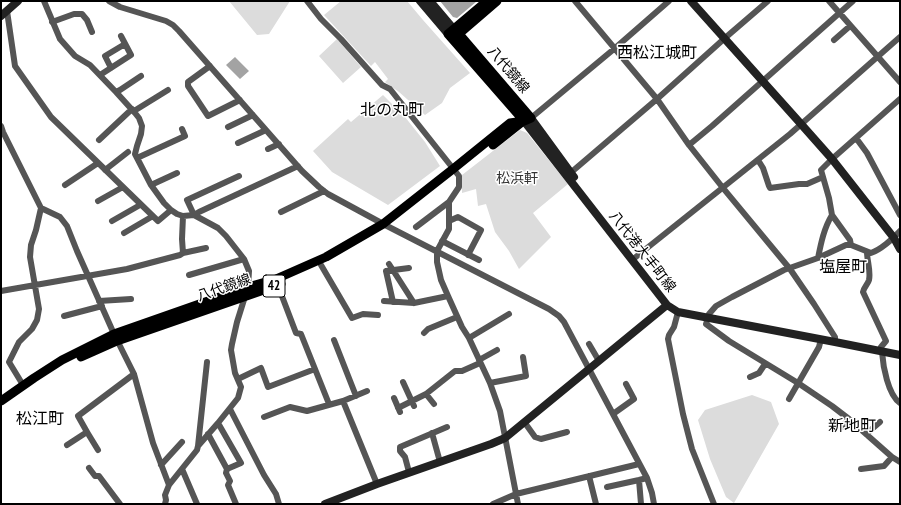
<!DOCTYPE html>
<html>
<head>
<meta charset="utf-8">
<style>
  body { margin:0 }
  #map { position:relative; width:901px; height:505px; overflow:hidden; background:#fff; font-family:"PT Sans Narrow",sans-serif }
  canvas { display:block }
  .frame { position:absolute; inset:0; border:2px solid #000; pointer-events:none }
</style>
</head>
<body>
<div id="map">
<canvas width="901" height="505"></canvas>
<div class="frame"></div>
</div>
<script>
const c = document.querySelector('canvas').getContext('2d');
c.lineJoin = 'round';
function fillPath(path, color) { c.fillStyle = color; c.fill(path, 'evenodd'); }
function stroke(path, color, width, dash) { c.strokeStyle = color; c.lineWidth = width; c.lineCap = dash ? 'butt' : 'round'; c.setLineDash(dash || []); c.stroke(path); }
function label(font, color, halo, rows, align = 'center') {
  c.font = font + ' "PT Sans Narrow","Noto Sans JP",sans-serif'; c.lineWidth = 3; c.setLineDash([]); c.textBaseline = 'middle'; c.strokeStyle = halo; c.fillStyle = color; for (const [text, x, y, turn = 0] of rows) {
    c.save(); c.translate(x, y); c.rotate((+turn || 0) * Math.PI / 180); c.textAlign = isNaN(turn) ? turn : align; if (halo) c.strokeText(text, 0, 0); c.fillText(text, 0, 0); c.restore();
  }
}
const green = new Path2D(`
  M229 1H290L269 34 257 35Z
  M341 1H407L423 20 470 73 450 88 442 103 425 115 399 92 385 82 388 79 375 62 371 66 324 15Z
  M337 39 361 67 343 83 319 56Z
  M383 95 405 117 425 142 440 166 388 205 332 172 313 151 348 119 351 122Z
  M520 130 527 133 568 184 533 213 551 237 519 269 509 251 495 232 486 204 478 206 476 189 462 193V175Z
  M752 395 771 402 779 424 734 503 726 497 710 459 698 420 705 410Z`);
const water = new Path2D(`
  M440 1H475L476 2 457 18 453 17Z
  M235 57 249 71 240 79 226 65Z`);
const street = new Path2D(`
  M44 1 60 39 75 56 90 65 116 92 135 113 139 118 142 126 141 134 137 146 135 154 151 185 164 203 171 210
  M109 1 120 7 166 21 173 25 179 31 302 171 319 187 328 194 387 226 549 309 559 316 564 322 647 478 652 493 654 504
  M307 1 321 19 341 39 382 85 390 89 459 176V187L449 202V229L437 251V262L441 280 448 296 462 327 469 338 490 383 500 411 518 504
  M575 1 657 99 689 145 723 188 790 269 814 304 835 337V342
  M829 1 900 82
  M7 11 15 66 51 117 158 221 171 210 177 214 183 216 194 215 218 228 226 236 244 259 249 271 248 287 237 322 232 344 231 350 235 373 241 387 238 398 218 423 198 446 197 450 169 485 165 495 166 500 165 504
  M52 22 74 14H82L87 20 92 32
  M834 40 850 26
  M210 66 188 82V86L208 116 240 100
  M111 68 105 56 125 44
  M100 75 131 55 121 36
  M116 92 120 90 141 76
  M134 111 168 90
  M531 118 614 49 669 1
  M1 126 3 132 41 208 60 217 67 226 77 251 114 334 134 374 153 443 169 485
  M228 127 253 115
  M856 138 867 153 900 215
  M99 140 132 109
  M238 143 266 130
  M689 145 712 126 853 1
  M268 149 279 144
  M137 158 185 136 182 129
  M758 160 763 168 769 186 770 188 799 184H807L823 177
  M105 170 128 152
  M568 175 657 99 725 38 768 1
  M65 185 98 163
  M151 185 177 173
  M98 201 123 187
  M281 212 324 191
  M194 215 199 212 298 166
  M194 215 187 200 239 176
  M112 221 140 205
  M449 221 458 217 481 230 468 255
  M416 227 449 202
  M900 231C893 239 880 250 871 253L851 245H846L818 258 784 270 732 297 716 306 709 314 706 324 729 341 798 383 832 406 849 419 892 457 900 462
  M124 233 153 216
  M442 241 479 260
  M851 245 850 240 832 215 829 198 821 170 832 159 900 99
  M867 252C867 261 871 271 869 280 868 284 864 287 863 292L886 341 881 347
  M183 253 206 248
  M818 258C821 243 824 228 832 215
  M632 260 790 134 900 37
  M389 264 414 303
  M321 265 352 318 363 314 378 315
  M189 275 244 259
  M279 285 280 291 296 333 301 334 329 404
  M1 291 127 269 180 255 183 253 182 239 183 216
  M99 301 131 299
  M384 301 414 303 448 296
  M393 302 386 271 409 268
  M678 312 674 327 669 335 668 339 683 414 692 449 714 504
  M64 316 102 306
  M424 333 428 329 457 317
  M469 338 509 314
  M334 340 356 396
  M589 344 599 361
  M882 352C883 366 888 395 900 403
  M479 360 497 350
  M750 377 759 373 765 364
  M238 379 261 368 268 387 315 369
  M403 382 414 406
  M490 383 526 376 523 357
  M23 385 9 362 19 342 32 329 37 320 39 309 30 257 31 245 36 230 41 208
  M426 394 434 404
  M394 398 400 412
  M789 399 819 347 821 339
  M343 401 377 484
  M398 408 426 394 455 371H462L480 363
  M230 409 264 475 276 494 279 504
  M613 414 634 399 626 384
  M264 417 290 407 307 411 343 401 367 391
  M218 423 241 463 227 469
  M525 423 535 437 541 439 567 432
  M842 427 849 419
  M432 433 440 462
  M208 434 227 469 226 473 230 481 228 485 236 504
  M866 434 880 422
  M67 445 87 432
  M198 446 207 362
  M98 450 87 432 78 416 134 374
  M161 465 182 442
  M89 468 95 476H99L120 504
  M182 469 197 504
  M861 469 884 466 892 457
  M409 472 405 457 400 451V447L447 427
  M589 476 596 504
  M639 480 641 504
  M607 487 639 480 647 478
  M493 504 516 494 639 464`);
const secondary = new Path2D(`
  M420 1 448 34
  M430 1 458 34
  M691 1 801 124 832 159 894 238 900 249
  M1 16 18 1
  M531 118 574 177
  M524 121 667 305 678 312 835 342 900 355
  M325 504 377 484 491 444 505 438 667 305`);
const primary = new Path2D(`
  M487 1 448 34 524 121
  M454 38 497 1
  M493 145 522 122
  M81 357 117 341 281 284
  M1 401 34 378 62 360 114 334 248 287 276 279 326 257 383 224 453 169 510 123 524 121 531 118 459 34`);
const shields = [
  [274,286,22]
];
const shieldNames = [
  ["42",274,286]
];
const streetNames = [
  ["八代鏡線",508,70,50],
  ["八代港大手町線",642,252,52],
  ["八代鏡線",224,288,-19]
];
const parkNames = [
  ["松浜軒",517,179]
];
const quarterNames = [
  ["西松江城町",657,53],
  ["北の丸町",392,110],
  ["塩屋町",843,267],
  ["松江町",40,419],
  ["新地町",852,426]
];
fillPath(green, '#dcdcdc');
fillPath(water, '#a3a3a3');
stroke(street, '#555', 6);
stroke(secondary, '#222', 8);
stroke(primary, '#000', 9);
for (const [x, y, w] of shields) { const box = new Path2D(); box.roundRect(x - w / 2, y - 11, w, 22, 3); c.fillStyle = '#fff'; c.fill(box); stroke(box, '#000', 1); }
label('bold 13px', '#000', null, shieldNames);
label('14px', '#000', '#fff', streetNames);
label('14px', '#333', '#fff', parkNames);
label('16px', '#000', '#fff', quarterNames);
</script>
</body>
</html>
